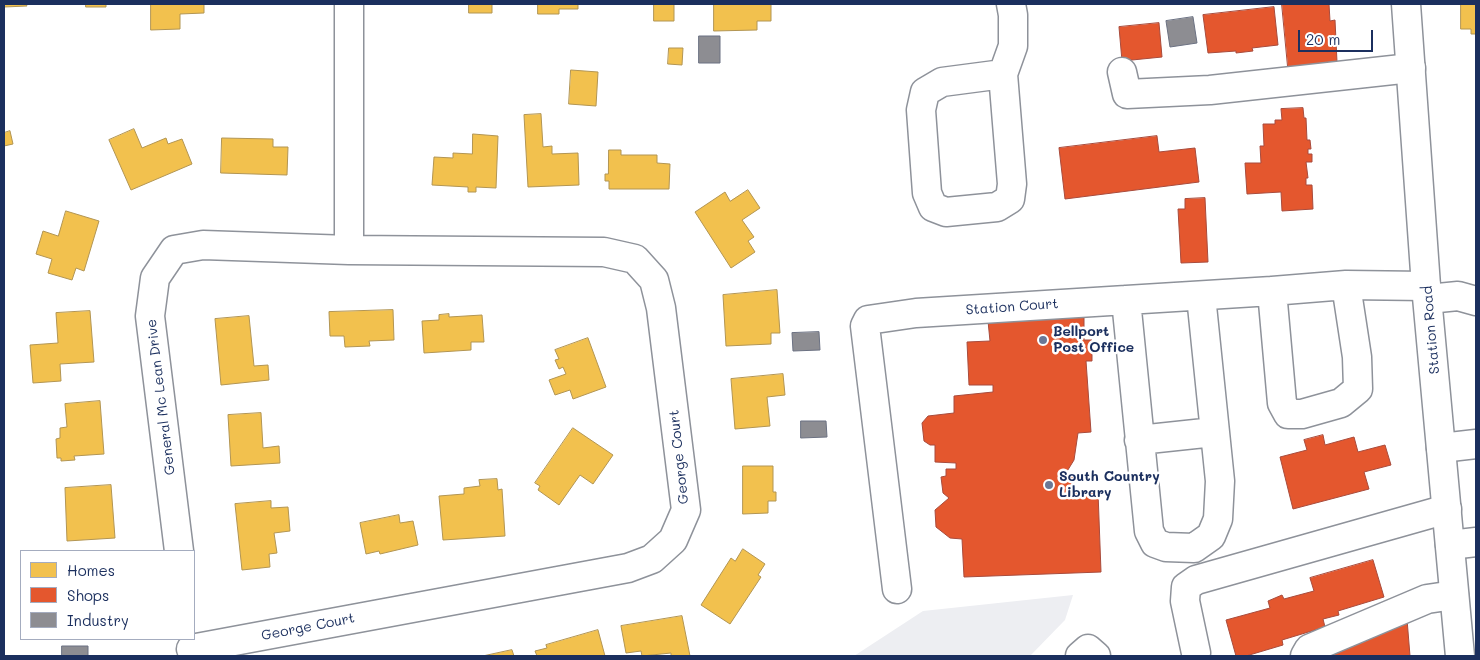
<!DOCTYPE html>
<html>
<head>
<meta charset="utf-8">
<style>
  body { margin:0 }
  #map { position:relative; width:1480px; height:660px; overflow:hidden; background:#fff; font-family:Mali,sans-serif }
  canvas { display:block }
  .frame { position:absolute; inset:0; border:5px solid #1b2f5e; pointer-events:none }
  .legend { position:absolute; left:20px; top:550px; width:175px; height:90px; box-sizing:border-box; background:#fff; border:1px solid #a4acbf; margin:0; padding:6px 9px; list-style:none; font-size:15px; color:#1b2f5e }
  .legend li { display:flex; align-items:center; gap:10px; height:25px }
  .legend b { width:25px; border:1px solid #a4acbf }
  .scale { position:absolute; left:1298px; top:30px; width:75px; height:22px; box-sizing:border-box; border:2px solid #1b2f5e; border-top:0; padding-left:6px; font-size:15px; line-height:18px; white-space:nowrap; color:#1b2f5e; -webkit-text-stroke:4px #fff; paint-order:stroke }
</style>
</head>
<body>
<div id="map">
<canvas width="1480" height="660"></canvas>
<div class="frame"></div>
<ul class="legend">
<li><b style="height:14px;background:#f2c14e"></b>Homes</li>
<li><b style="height:14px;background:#e4572e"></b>Shops</li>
<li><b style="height:14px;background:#8d8d92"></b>Industry</li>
</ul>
<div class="scale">20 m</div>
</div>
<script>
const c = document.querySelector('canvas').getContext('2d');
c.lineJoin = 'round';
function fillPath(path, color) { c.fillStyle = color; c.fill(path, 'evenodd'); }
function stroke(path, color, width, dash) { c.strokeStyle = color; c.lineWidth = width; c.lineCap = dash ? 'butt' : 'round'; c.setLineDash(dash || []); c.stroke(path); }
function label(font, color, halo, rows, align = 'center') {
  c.font = font + ' Mali,sans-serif'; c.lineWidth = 5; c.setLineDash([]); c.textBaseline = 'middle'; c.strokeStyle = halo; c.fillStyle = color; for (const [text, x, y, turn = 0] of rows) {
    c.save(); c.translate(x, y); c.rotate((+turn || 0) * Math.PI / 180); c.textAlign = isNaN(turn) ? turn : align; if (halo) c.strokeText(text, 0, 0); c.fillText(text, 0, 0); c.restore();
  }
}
const green = new Path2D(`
  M1073 595 1065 620 1030 656H854L923 611Z`);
const homes = new Path2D(`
  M4 4H26L27 6 4 7Z
  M86 4H106V7H86Z
  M151 4H204V13L180 14V29L151 30Z
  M469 4H492V13H469Z
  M538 4H578V9H559V14H538Z
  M654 4H674V21H654Z
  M714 4H771V21H757V30L714 31Z
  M1461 4H1476V34H1471V29H1461Z
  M669 48H683L682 65 668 64Z
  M571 70 598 72 596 106 569 104Z
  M541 114 543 147 552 146V154L578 153 579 185 528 187 524 115Z
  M134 129 142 148 166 138 168 144 182 139 192 164 131 190 109 140Z
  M10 131 13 144 4 146V133Z
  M473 134 498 136 496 188 476 187V192H468V187L432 185 434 157 453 158V153L472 154Z
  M222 138 273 139V147H288L287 175 221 173Z
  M609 150H621V155H657V163L670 164 669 189H609V181H605V174H608Z
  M748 190 760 208 742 220 754 237 748 241 755 252 731 268 695 212 725 192 730 201Z
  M66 211 99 221 84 271 76 268 72 280 48 273 52 259 36 254 43 231 58 236Z
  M777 290 780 333H771V344L726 346 723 295Z
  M393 310 394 340 369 341 370 346 345 347 344 336H330L329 312Z
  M90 311 94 362 60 364 61 381 33 383 30 345 58 343 56 313Z
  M449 314V317L482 315 484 342H471V350L424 353 422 321 439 320V315Z
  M249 316 254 366 268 365 269 380 221 385 215 319Z
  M588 338 606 387 573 399 570 390 555 395 549 380 566 374 563 367 559 369 555 360 559 359 555 350Z
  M783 374 785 395 767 397 770 426 735 429 731 379Z
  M100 401 104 454 74 456 75 460 61 461V458H57L56 439 60 438V428L67 427 65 404Z
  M261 413 263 448 279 446 280 463 231 466 228 415Z
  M573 428 613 455 593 484 580 475 559 505 538 490 540 486 535 483Z
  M743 466H773V492H776V501H768V513L743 514Z
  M497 479 498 490 502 489 505 536 443 540 439 496 464 494V488L480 486 479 480Z
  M111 485 115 538 67 541 65 488Z
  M271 501V508L288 507 290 531 274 533 277 553 269 554 270 567 242 570 235 504Z
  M399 515 400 523 413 521 418 545 380 554 379 551 366 554 360 523Z
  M743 549 765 564 758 575 761 577 730 624 701 605 731 558 735 561Z
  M682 616 690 656H671V653L642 656 641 651 626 653 621 626Z
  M598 630 605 656H537L535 651 547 648 546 645Z
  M512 650 514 656H483Z`);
const shops = new Path2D(`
  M1282 4H1329L1330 21 1335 20 1337 62 1288 67Z
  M1274 7 1278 45 1252 48 1253 51 1236 53V51L1208 53 1203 15Z
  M1159 23 1162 57 1122 61 1119 27Z
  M1303 108 1304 118H1306L1307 140H1310L1311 149H1308V154H1312V162H1306L1308 178H1306V185H1312L1313 209 1282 211 1281 192 1247 194 1245 163H1261L1260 146H1264L1263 124H1275V120H1282L1281 109Z
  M1157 136 1159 152 1195 148 1199 182 1065 199 1059 148Z
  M1205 198 1208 262 1181 263 1178 209H1185V199Z
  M1084 315V340H1092V361H1086L1091 432 1078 433 1074 460 1066 473H1074V491L1098 492 1101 572 964 577 962 539 950 538 936 527 935 510 949 498 943 493 941 477 946 476V469H956V463L935 462V445H930L924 441 922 423 928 416 954 413V396L993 392V385H969L967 342 990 341 988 321Z
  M1323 435 1325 445 1354 437 1358 452 1385 445 1391 465 1364 472 1369 489 1293 509 1280 457 1307 450 1304 440Z
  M1373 560 1384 597 1338 611 1339 615 1323 619 1325 627 1282 640 1283 645 1246 656H1236L1226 620 1270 608 1268 601 1282 595 1284 599 1314 591 1310 578Z
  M1407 619 1410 656H1311Z`);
const industry = new Path2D(`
  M1193 17 1197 43 1170 47 1166 21Z
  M699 36H720V63H699Z
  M819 332 820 350 793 351 792 333Z
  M801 421H826L827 437 801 438Z
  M62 646H88V656H62Z`);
const minor = new Path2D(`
  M349 4V250
  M1122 72 1127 94 1210 90 1411 68
  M1003 74 942 82 925 92 921 110 927 193 933 207 946 212 997 207 1010 199 1012 184 1003 74 1013 46V15L1011 4
  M1272 291 1282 403 1288 414H1302L1341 403 1358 389 1357 357 1346 285
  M1428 299 1458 296 1476 301
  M1126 300 1149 531 1155 543 1166 547 1194 548 1211 536 1218 519 1220 481 1201 296
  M1139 440 1214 432
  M1441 448 1476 444
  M1450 545 1476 542
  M179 551 150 316 155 278 174 250 203 245 349 250 604 252 635 259 654 280 661 308 686 510 673 540 652 559 628 568 191 649
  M897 589 865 326 868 320 916 313 1272 291 1346 285 1426 286
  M1196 653 1185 601 1186 587 1196 580 1447 509
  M1080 656 1088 649 1096 656
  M1305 656 1309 649 1427 599 1454 595`);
const major = new Path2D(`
  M1406 4 1426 286 1460 656`);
const markers = [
  [1043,340,5,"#6b7896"],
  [1049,485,5,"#6b7896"]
];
const streetNames = [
  ["Station Court",1012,307,-4],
  ["Station Road",1431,330,-95],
  ["General Mc Lean Drive",161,397,-97],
  ["George Court",679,457,-96],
  ["George Court",308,627,-11]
];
const poiNames = [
  ["Bellport",1053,332],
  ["Post Office",1053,348],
  ["South Country",1059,477],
  ["Library",1059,493]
];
fillPath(green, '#edeef2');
fillPath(homes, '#f2c14e');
stroke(homes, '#b29553', 1);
fillPath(shops, '#e4572e');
stroke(shops, '#a84b3c', 1);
fillPath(industry, '#8d8d92');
stroke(industry, '#6b7182', 1);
stroke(minor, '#8e929a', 31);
stroke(major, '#8e929a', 31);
stroke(minor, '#fff', 28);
stroke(major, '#fff', 28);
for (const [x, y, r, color] of markers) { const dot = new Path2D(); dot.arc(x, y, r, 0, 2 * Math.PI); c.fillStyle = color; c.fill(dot); stroke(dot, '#fff', 2); }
label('14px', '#1b2f5e', '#fff', streetNames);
label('bold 14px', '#1b2f5e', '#fff', poiNames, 'left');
</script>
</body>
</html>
